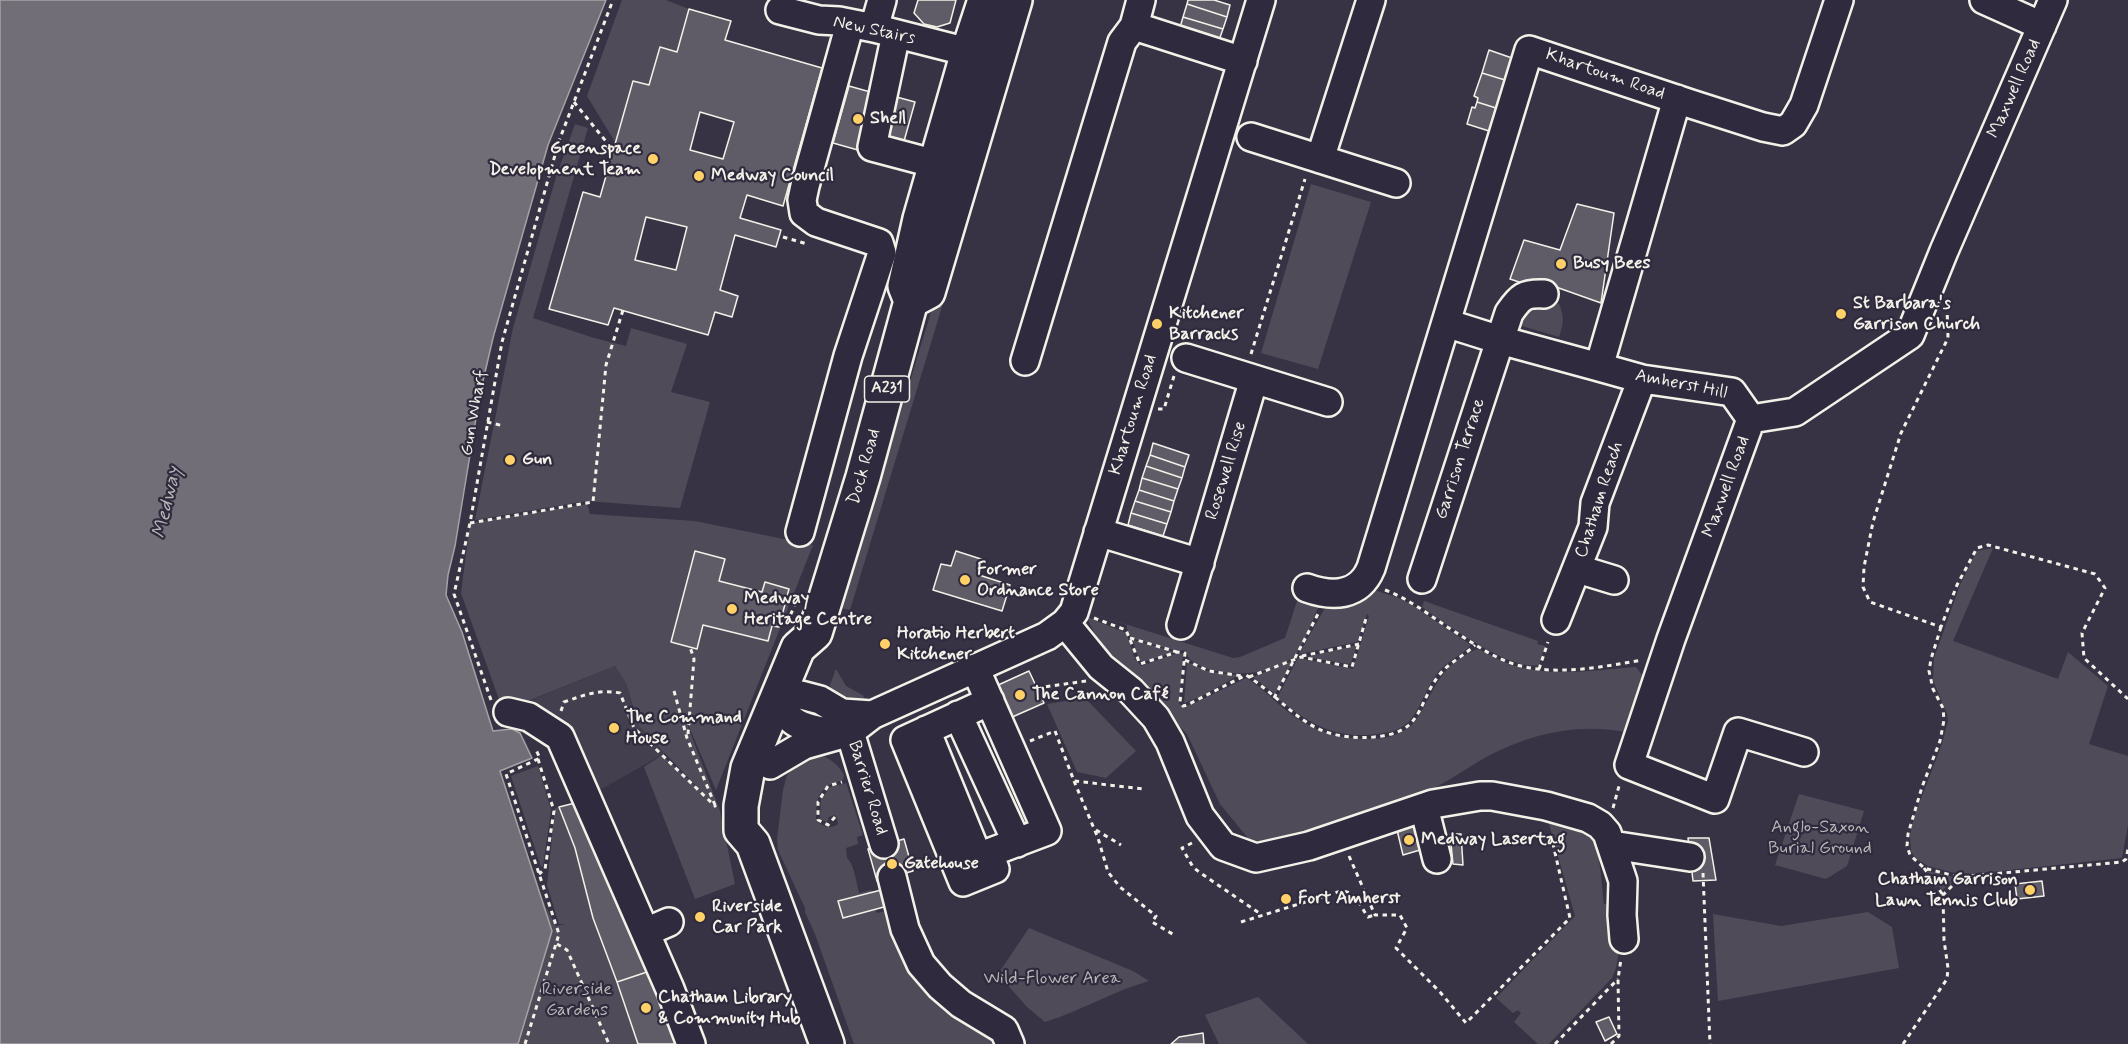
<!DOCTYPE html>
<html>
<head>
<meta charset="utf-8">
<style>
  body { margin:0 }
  canvas { display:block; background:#373244 }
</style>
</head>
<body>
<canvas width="2128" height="1044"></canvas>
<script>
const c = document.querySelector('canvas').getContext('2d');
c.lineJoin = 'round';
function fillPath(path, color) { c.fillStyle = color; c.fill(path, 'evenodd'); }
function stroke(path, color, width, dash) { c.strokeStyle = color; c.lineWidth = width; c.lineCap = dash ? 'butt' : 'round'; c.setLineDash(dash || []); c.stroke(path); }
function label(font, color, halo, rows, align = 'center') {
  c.font = font + ' Mynerve,sans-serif'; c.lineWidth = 4.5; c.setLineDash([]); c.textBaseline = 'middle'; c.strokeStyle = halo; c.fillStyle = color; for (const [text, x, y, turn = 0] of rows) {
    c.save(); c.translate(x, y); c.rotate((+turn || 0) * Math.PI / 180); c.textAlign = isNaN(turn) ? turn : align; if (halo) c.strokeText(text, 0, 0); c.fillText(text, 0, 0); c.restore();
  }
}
const built = new Path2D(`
  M615 666 626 683 638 724 665 753 600 790 569 738 519 705Z`);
const green = new Path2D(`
  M606 0 548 145 493 338 480 394 455 546 448 575 446 595 462 632 493 731C524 727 520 732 532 758L501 769 500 771 545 906 556 926 566 924H559L547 885 555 808 559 807 575 848 638 1044H287L471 754 434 607 476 288Z
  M622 0H666L689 9 677 52 660 47 649 85 633 81 615 142 587 96Z
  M1026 0H1035L850 610 841 608Z
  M575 124 588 128 533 318 594 338 626 346 631 328 687 344 671 392 710 402 680 508 586 501 475 520 513 328 556 177Z
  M1311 184 1371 202 1318 369 1261 353Z
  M1548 300 1559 304C1565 317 1563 325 1559 337L1515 324 1519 314Z
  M587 504 590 514 695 521 813 545 716 790 679 703 720 811 735 884 695 899 644 767 662 755 704 794 639 726 626 683 615 666 510 708 501 705 461 593 470 523Z
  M1993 548 1953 641 2058 679 2068 652 2108 686 2089 744 2128 756V825L2122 858 1963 875 1928 866 1915 858 1911 851 1910 836 1914 817 1942 744 1948 721 1947 714 1933 680 1934 658 1960 585 1977 551Z
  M1371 589 1396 597 1409 603 1471 645C1462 655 1448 661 1439 671 1427 686 1422 705 1411 719 1404 728 1393 732 1383 733 1338 741 1311 725 1277 698L1298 658 1353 669 1369 616 1367 614 1357 642 1299 654 1326 606 1343 605Z
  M1299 595 1320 603C1314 616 1303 649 1293 657 1271 678 1216 678 1192 661 1187 658 1188 654 1185 650L1177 651 1137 640 1132 637 1127 629V625L1087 612 1233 658 1240 657 1285 638Z
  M1424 601 1538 641 1537 644 1545 646 1539 665C1510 671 1446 624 1422 607Z
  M1087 617 1126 633 1135 659 1141 666 1178 653 1183 654 1179 703 1182 707 1195 703 1246 678C1259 685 1270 697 1282 707 1311 731 1337 740 1375 739 1391 738 1409 732 1418 717 1437 686 1440 665 1477 649 1490 654 1501 662 1515 666 1554 677 1597 670 1636 667L1646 680 1625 732C1574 722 1521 736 1476 763 1458 774 1441 786 1421 794 1374 813 1326 829 1279 846L1257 849 1220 804 1187 734 1108 654 1096 637Z
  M1133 640 1175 652 1143 662 1139 660Z
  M1357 645 1351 663 1348 664 1307 657Z
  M1294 660 1275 694 1253 677Z
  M1187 662 1210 672 1239 675 1200 697 1184 703Z
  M836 669 846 686 864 696 863 701 847 697 831 689 830 685Z
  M1085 698 1136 751 1106 778 1077 772 1047 704Z
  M818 755C829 757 839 765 844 775L843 780C818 787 816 796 816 821 823 826 830 830 838 824L837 818 835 815 829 817 827 822 820 819 821 800 830 787 846 783 863 835 857 837 858 844 846 848 847 858C855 866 856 882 859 893L871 890 873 892 839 901 843 918 875 909 877 913 894 909 1003 1044H854L815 934 805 912V908L778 850 777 839 783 790 787 775 798 763Z
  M538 766 551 810 543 866 541 867 511 776Z
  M1799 794 1864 811 1847 866 1826 879 1775 865Z
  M1547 817C1561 821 1581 823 1591 834 1600 846 1602 889 1604 904L1612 903C1616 927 1624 956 1612 978L1549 1044H1538L1514 1022 1521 1013 1518 1010 1513 1013 1496 998 1575 916Z
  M1928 871 1958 878V879L1942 890 1927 873Z
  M1868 912 1892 927 1899 968 1718 1001 1713 914 1781 926Z
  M1029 928 1133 971 1149 981C1113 991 1081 1011 1045 1022L1027 1007 998 974Z
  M1258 997 1308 1044H1219L1205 1015Z`);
const water = new Path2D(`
  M0 0H606L548 145 493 338 480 394 455 546 448 575 446 595 462 632 493 731 512 729 520 733 532 758 500 771 552 931 518 1044H0Z`);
const building = new Path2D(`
  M918 0H956L950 23 937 27 924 24 914 13Z
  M1188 0H1214L1230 5 1227 17 1187 4Z
  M1187 4 1227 17 1223 29 1183 17Z
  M689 9 731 21 725 40 822 68 783 206 747 195 740 218 781 230 776 247 735 235 720 290 738 296 732 317 715 312 708 335 614 308 608 325 549 309 583 192 600 197 633 81 649 85 660 47 677 52ZM700 112 734 122 723 159 690 150ZM646 217 687 227 676 270 635 260Z
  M1183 17 1223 29 1218 43 1179 31Z
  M1489 50 1512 58 1505 80 1482 73Z
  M1482 73 1505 80 1496 108 1477 102 1478 98 1474 96Z
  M849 86 881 95 865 152 833 143Z
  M893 96 915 102 899 159 877 153Z
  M1477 102 1496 108 1489 131 1467 124 1472 107 1475 108Z
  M1577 204 1614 213 1601 303 1556 287 1552 293 1510 279 1524 240 1560 250Z
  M1153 443 1189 455 1185 467 1150 455Z
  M1150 455 1185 467 1182 478 1146 466Z
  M1146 466 1182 478 1178 489 1142 478Z
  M1142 478 1178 489 1174 501 1139 490Z
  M1139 490 1174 501 1171 512 1135 501Z
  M1135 501 1171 512 1167 524 1131 513Z
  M1131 513 1167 524 1163 536 1128 525Z
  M695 551 725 559 719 581 762 592 765 582 789 589 779 627 772 626 768 641 703 625 697 649 671 642Z
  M956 551 984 560 979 575 1010 585 1002 611 933 590 941 564 951 566Z
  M1029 671 1044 703 1010 718 996 686Z
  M579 802 653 970 617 982 593 918 575 848 559 807Z
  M1415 826 1420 850 1403 855 1397 830Z
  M1450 834H1461L1463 865 1453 864Z
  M1688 838H1709L1716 880 1693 881Z
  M904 839 913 871 877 881 868 849Z
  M2042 881 2044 896 2017 899 2015 884Z
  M889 888 895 904 843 918 838 901Z
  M653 970 678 1044H638L617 982Z
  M1609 1017 1617 1034 1605 1041 1596 1022Z
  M1203 1033 1204 1044H1171L1179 1037Z`);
const path = new Path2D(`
  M574 102 613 150
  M783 237 807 244
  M1947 306 1948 338 1901 433 1873 522 1864 567 1863 587 1870 602 1941 627 1957 585 1977 548 1988 545 2095 574 2105 588 2082 633 2084 658 2128 699
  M1251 354 1305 179
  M1158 409H1164L1174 376
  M487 422 504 426
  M470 523 593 502 606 365 623 310
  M1385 590C1410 599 1430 616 1452 630 1473 643 1493 658 1517 665 1558 676 1601 667 1642 660
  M1094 618 1126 630 1140 664 1177 652 1185 653 1180 702 1183 706 1187 705 1246 675C1294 706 1306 742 1374 737 1386 736 1400 733 1409 725 1422 713 1426 692 1437 678 1447 663 1463 657 1475 645
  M787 623 796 602
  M1941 627 1931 659 1929 671 1933 689 1943 708 1944 720 1940 741 1922 787 1908 834 1907 846 1910 855 1924 868 1959 877 2122 862 2126 859 2128 849
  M1130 638 1177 652
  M1302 656 1359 644
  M1185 660 1209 671 1242 676
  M1539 669 1548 642
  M1249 677 1301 657 1352 667 1367 615
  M1037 688 1086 681
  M674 691 687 738 715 805
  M1274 698 1318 614
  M491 700 454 594 470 523 502 342 559 141 613 0
  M561 711 564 702C585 695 598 689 620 693L634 728 716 807
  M688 734 694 659 690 647
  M1030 741 1055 731 1074 781 1144 789
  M538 759 554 811 545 869 539 874
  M1074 781 1098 838 1108 872 1120 887 1156 916 1152 922 1176 936
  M1613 808 1619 786
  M835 817 828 825 818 820V802L828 786 842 782
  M1096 830 1121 845
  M1192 843 1182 848 1193 867 1199 872 1262 915
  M1349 856 1375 915H1400L1407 928 1396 948 1440 992 1466 1023 1570 918 1550 831
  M1924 868 1943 895
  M1703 873 1710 1044
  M1241 922 1341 891C1358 892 1359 905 1368 917L1375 915
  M557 944 567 950 609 1044
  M525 1044 559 934 506 774 540 758 535 748
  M1555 1044 1618 979
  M1611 1044 1619 1036 1618 979 1621 959
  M1903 1044 1947 979 1948 968 1944 940 1943 895 1961 877`);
const minor = new Path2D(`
  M1141 0 1134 26 1243 61
  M1984 0 2042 26
  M780 10 819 20 839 21 874 28 968 52
  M874 28 882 0
  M896 34 872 147 936 164
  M1251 137 1396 183
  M1320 159 1371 0
  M1446 323 1500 340 1599 367 1677 99
  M1186 358 1328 402
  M1025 361 1122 42 1134 26
  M1599 367 1642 379 1732 392 1751 419
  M800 532 848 356 882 253 879 243 816 222 804 213 802 200 805 186 850 24
  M1098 532 1200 563
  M1578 569 1614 580
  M1422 579 1509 313C1520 297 1524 293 1544 294
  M1307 588C1332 597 1359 597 1371 568L1529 50 1691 104 1763 127 1783 131 1793 124 1804 105 1839 0
  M1556 620 1593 527 1595 503 1642 379
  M1065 623 1101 667 1131 691 1156 718 1170 742 1200 816 1223 846 1256 858 1309 846 1433 804 1480 796H1492L1546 806 1588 818 1600 825 1607 833 1623 881 1622 915 1624 939
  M1181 625 1254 379
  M508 712 529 717 560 737 670 989 691 1044
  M872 715 842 713 820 700 801 695 778 697C782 704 785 712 790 718 802 731 834 733 850 732L884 844
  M958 715 1017 843
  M926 730 978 857 1047 831 975 668
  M1804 752 1738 732 1715 799 1629 765 1671 639 1751 419 1795 412 1910 335 1944 251 2053 0
  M770 765 804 745 850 732 872 715 1047 636 1065 623 1074 612 1261 0
  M1424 807 1437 859
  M1612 845 1690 857
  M989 853 995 869 963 882 905 740 990 701
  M892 877 905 929 921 964 940 986 961 1004 1004 1030 1010 1044
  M646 932 669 922`);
const major = new Path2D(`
  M911 301 928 292 1015 0
  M827 1044 753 844 741 830V806L748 768 798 648 815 633 863 477 911 301 905 286 920 219 968 52 985 0`);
const markers = [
  [858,119,6,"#ffd166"],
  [653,159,6,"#ffd166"],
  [699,176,6,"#ffd166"],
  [1561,264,6,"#ffd166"],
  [1841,314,6,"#ffd166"],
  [1157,324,6,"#ffd166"],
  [510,460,6,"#ffd166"],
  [965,580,6,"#ffd166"],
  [732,609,6,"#ffd166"],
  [885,644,6,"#ffd166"],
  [1020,695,6,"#ffd166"],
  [614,728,6,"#ffd166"],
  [1409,840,6,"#ffd166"],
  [892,864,6,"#ffd166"],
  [2030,890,6,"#ffd166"],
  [1286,899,6,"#ffd166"],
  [700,917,6,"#ffd166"],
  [646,1008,6,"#ffd166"]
];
const shields = [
  [887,389,45]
];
const shieldNames = [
  ["A231",887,389]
];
const streetNames = [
  ["New Stairs",874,31,12],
  ["Khartoum Road",1605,75,19],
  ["Maxwell Road",2015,89,-66],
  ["Amherst Hill",1681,385,11],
  ["Gun Wharf",475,413,-80],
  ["Khartoum Road",1134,415,-73],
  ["Garrison Terrace",1461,459,-72],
  ["Dock Road",865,467,-74],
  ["Rosewell Rise",1227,471,-73],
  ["Maxwell Road",1727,487,-70],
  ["Chatham Reach",1600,500,-72],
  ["Barrier Road",867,788,73]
];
const poiNames = [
  ["Shell",870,119],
  ["Greenspace",641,149,"right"],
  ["Development Team",641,170,"right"],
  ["Medway Council",711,176],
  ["Busy Bees",1573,264],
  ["St Barbara's",1853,304],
  ["Garrison Church",1853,325],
  ["Kitchener",1169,314],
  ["Barracks",1169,335],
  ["Gun",522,460],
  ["Former",977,570],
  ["Ordnance Store",977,591],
  ["Medway",744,599],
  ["Heritage Centre",744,620],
  ["Horatio Herbert",897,634],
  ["Kitchener",897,655],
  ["The Cannon Café",1032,695],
  ["The Command",626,718],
  ["House",626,739],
  ["Medway Lasertag",1421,840],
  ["Gatehouse",904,864],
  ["Chatham Garrison",2018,880,"right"],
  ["Lawn Tennis Club",2018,901,"right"],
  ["Fort Amherst",1298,899],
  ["Riverside",712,907],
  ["Car Park",712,928],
  ["Chatham Library",658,998],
  ["& Community Hub",658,1019]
];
const parkNames = [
  ["Anglo-Saxon",1820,828],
  ["Burial Ground",1820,849],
  ["Wild-Flower Area",1052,979],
  ["Riverside",577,990],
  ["Gardens",577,1011]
];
const waterNames = [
  ["Medway",168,503,-77]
];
fillPath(built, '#433f4e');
fillPath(green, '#504b59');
fillPath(water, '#726e77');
stroke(water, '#a6a2a4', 1.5);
fillPath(building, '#5f5c67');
stroke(building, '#f4f1e8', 1.5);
stroke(minor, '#f4f1e8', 32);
stroke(major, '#f4f1e8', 38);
stroke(path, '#f4f1e8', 3, [4.5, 4.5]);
stroke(minor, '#2f2a3d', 27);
stroke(major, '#2f2a3d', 33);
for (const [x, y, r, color] of markers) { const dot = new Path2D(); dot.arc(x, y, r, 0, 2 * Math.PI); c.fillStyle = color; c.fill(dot); stroke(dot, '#2f2a3d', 2); }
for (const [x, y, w] of shields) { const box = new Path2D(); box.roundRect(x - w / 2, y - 13, w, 26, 4.5); c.fillStyle = '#2f2a3d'; c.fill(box); stroke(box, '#f4f1e8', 1.5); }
label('bold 16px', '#f4f1e8', null, shieldNames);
label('18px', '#f4f1e8', '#2f2a3d', streetNames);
label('bold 18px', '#f4f1e8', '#2f2a3d', poiNames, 'left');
label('18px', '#bbb7b6', '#2f2a3d', parkNames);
label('italic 20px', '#bab6b5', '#2f2a3d', waterNames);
</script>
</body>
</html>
